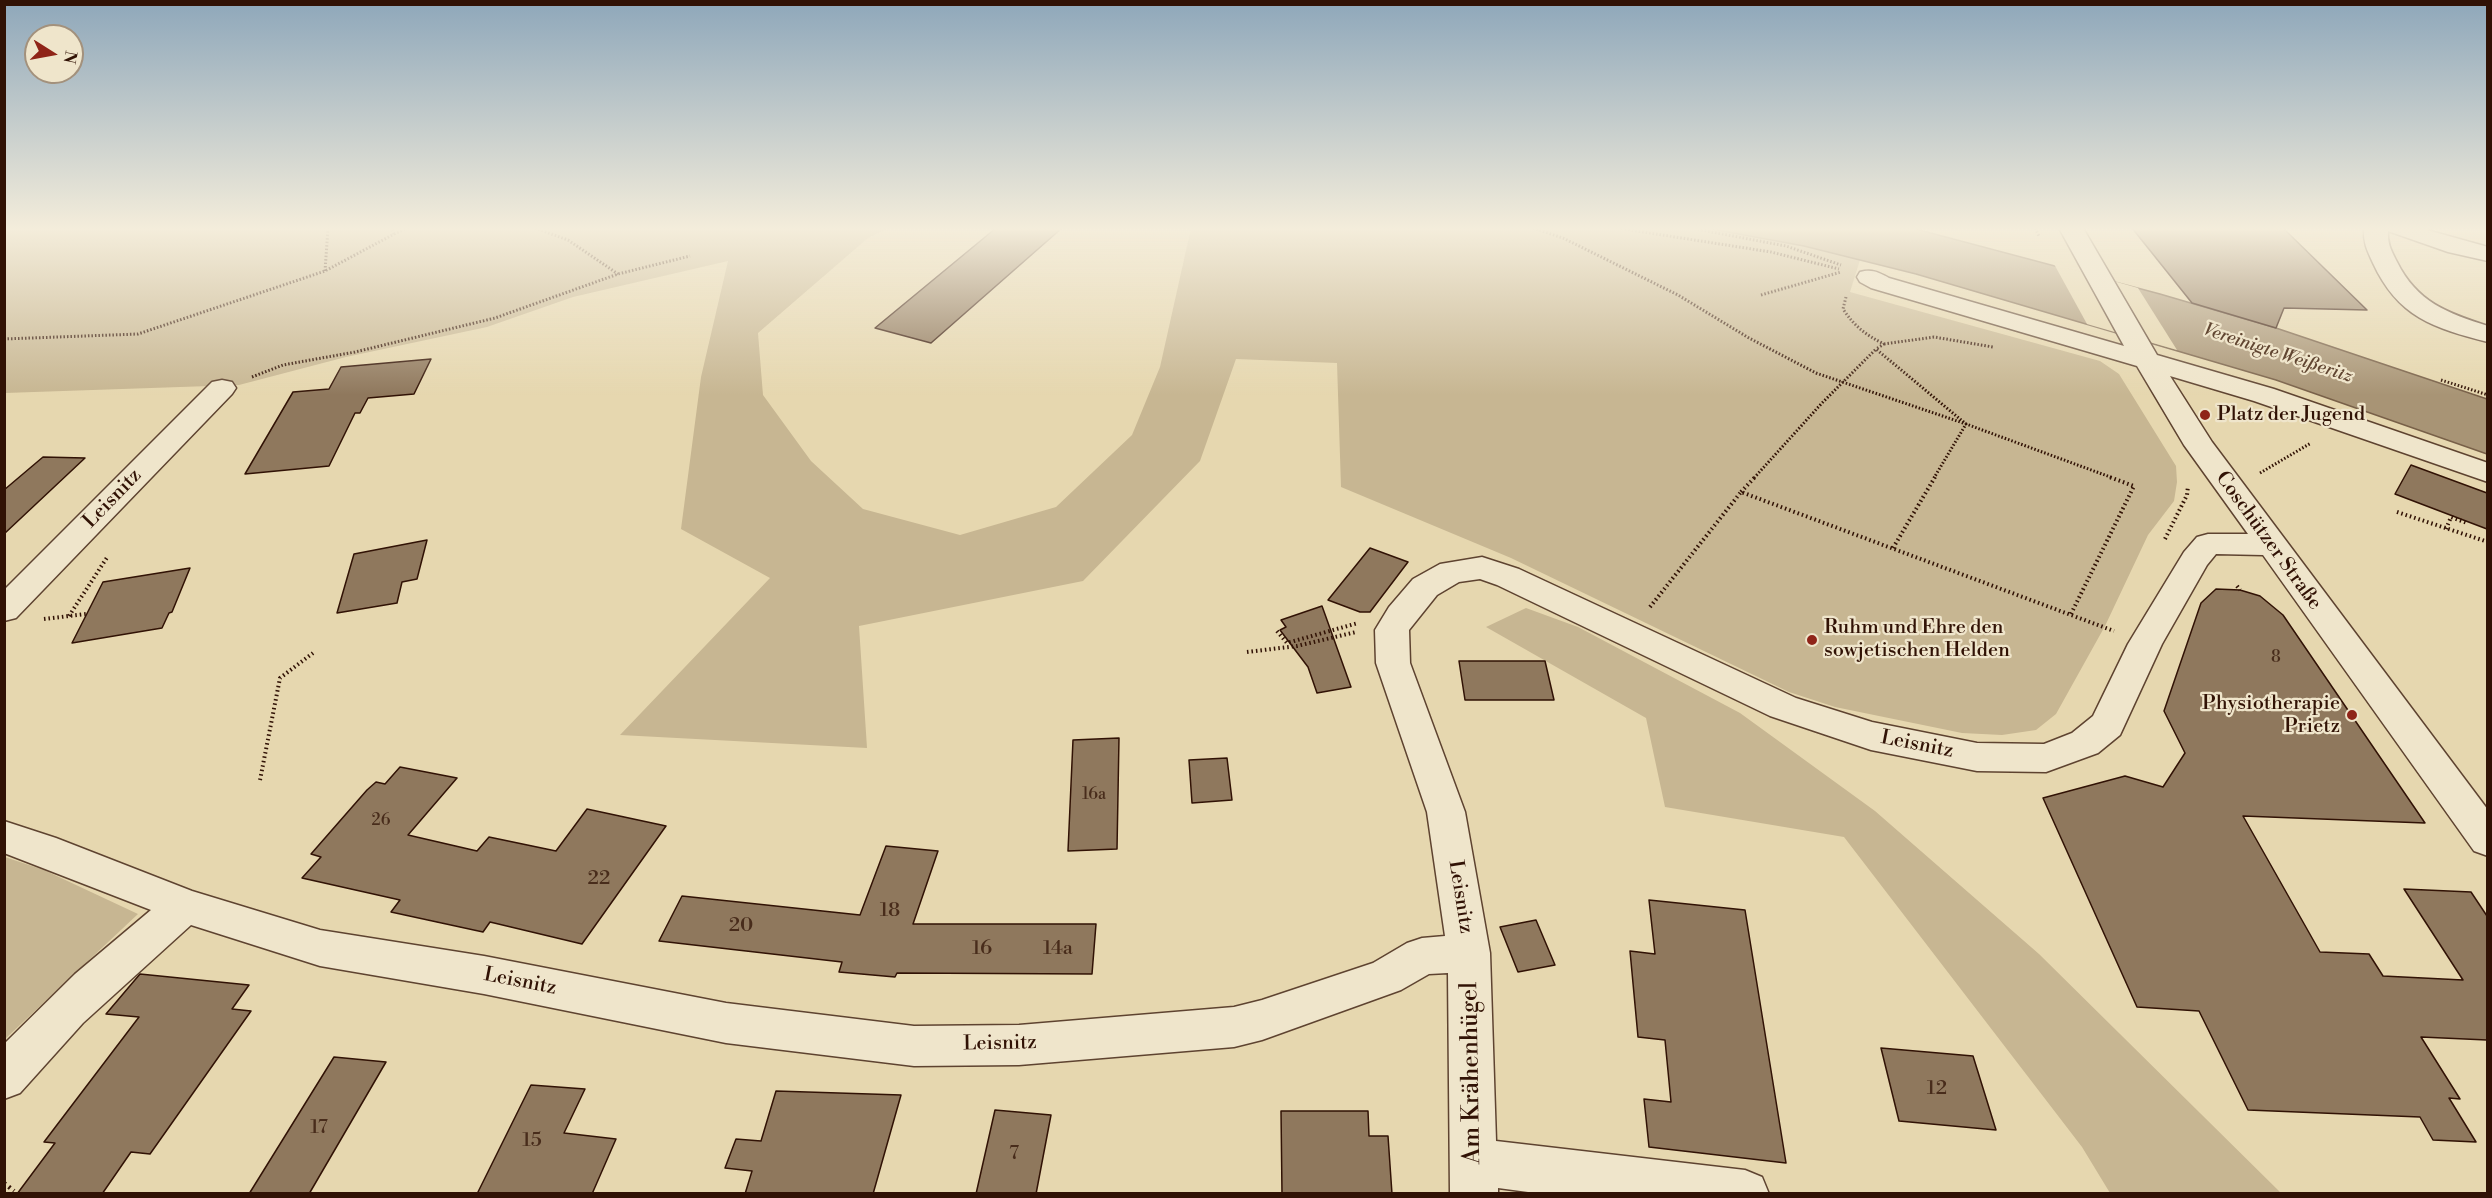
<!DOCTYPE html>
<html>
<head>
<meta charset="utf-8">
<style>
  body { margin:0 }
  #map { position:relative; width:2492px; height:1198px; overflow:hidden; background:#e6d7af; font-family:"Libre Bodoni",serif }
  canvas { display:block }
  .frame { position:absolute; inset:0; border:6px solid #311205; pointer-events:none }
  .north { position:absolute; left:24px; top:24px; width:60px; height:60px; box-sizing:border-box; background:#efe5cb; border:2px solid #a3917c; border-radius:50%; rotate:101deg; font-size:16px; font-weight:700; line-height:24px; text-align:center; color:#311205 }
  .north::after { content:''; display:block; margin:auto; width:21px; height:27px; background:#8f2418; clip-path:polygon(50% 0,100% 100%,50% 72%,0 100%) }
</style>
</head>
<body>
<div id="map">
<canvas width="2492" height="1198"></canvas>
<div class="frame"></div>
<div class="north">N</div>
</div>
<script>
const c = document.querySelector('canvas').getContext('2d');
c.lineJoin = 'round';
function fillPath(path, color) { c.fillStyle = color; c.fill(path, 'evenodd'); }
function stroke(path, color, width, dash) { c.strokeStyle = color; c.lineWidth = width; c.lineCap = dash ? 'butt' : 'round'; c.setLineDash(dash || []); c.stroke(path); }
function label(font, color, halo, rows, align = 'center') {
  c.font = font + ' "Libre Bodoni",serif'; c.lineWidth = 4.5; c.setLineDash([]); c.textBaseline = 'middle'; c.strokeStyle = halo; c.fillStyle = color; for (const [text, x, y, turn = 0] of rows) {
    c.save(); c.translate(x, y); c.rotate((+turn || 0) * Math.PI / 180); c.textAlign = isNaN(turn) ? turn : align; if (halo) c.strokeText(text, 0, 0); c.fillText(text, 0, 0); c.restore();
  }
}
const green = new Path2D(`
  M4 228H889L868 238 758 333 763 395 811 461 863 509 960 535 1056 507 1132 435 1160 367 1191 228H1706L1804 246 1860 260 1850 292 2100 361 2119 374 2176 466 2177 482 2174 501 2148 535 2105 626 2056 714 2036 730 2002 735 1962 733 1835 707 1789 692 1511 558 1341 487 1337 363 1236 359 1200 461 1083 581 859 626 867 748 620 735 770 578 681 529 701 377 728 261 573 297 487 327 346 357 239 385 5 393Z
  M1526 608 1578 627 1740 713 1875 811 2039 954 2281 1193H2110L2082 1147 1844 837 1665 807 1646 718 1486 627Z
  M5 857 44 870 138 914 5 1039Z`);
const water = new Path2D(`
  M1706 228H1912L2160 294 2276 328 2487 399V454L2276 380 1916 274 1804 246Z`);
const pier = new Path2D(`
  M2054 264 2138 288 2177 350 2087 324Z`);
const building = new Path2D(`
  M996 228H1062L931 343 875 328Z
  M2132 228H2283L2367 310 2284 308 2276 328 2192 303Z
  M431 359 414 394 368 398 360 413H355L329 466 245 474 293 392 329 389 341 367Z
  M43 457 85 458 4 534V490Z
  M2411 465 2487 493V529L2395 494Z
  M427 540 417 579 402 582 397 603 337 613 354 554Z
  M1370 548 1408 562 1370 612H1360L1328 600Z
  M190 568 172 612 169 613 162 628 72 643 103 582Z
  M2216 589 2240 590 2260 596 2283 615 2425 823 2243 816 2320 952 2369 954 2383 976 2463 980 2404 889 2471 892 2487 916V1040L2421 1037 2460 1099 2449 1098 2476 1142 2433 1140 2420 1117 2248 1110 2199 1011 2137 1007 2043 798 2125 776 2163 787 2185 753 2164 711 2201 603Z
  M1322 606 1351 687 1317 693 1308 667 1280 630 1286 627 1281 620Z
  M1459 661H1545L1554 700H1465Z
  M1119 738 1117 849 1068 851 1073 740Z
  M1227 758 1232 800 1192 803 1189 760Z
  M400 767 457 778 408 835 477 851 489 837 556 851 587 809 666 826 582 944 490 922 483 932 391 912 400 900 302 878 321 857 311 854 367 790 376 782 385 784Z
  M886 846 938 851 913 924H1096L1092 974 897 973 895 977 839 972 842 962 659 941 682 896 860 915Z
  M1649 900 1745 910 1786 1163 1649 1147 1644 1099 1671 1102 1665 1040 1638 1037 1630 951 1655 954Z
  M1536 920 1555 965 1518 972 1500 927Z
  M140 974 249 985 232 1009 251 1011 150 1154 131 1152 102 1194H17L55 1143 44 1142 139 1017 106 1014Z
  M1881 1048 1973 1056 1996 1130 1899 1121Z
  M334 1057 386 1062 309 1194H249Z
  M531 1085 585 1089 564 1133 616 1139 592 1194H477Z
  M776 1091 901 1095 873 1194H745L752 1171 725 1168 736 1139 761 1141Z
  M995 1110 1051 1115 1036 1194H976Z
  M1281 1111H1368L1369 1136H1388L1392 1194H1282Z`);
const pathFar2 = new Path2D(`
  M535 228 568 240 618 274
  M1533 228 1563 238 1678 295 1749 338 1816 373 1966 424 1934 478
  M1618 228 1771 252 1839 269
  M1691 228 1786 246 1841 265
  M2035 228 2039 236
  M394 234 407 228
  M325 271 328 228
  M1761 295 1841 272
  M1846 297 1843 309C1854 326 1866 335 1884 344L1876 349
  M4 339 138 334 325 271 394 234 391 228
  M1884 344 1934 337 1993 347
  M252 377 283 365 355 352 495 318 618 274 690 256
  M2441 380 2488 395
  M2260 473 2311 443
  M1754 478 1822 403 1876 349 1966 424 2113 478`);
const pathFar1 = new Path2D(`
  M1741 492 1755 477
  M2397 512 2488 542
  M2446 529 2451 517 2467 523
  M2165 539 2187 495 2188 486
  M1893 548 1935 477
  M2237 586 2240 590
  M1650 607 1741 492 2114 631
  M2071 614 2134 486 2109 477
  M69 616 108 556
  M44 619 86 614
  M1277 631 1287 643 1358 623
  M1247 652 1297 646 1356 632
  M260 780 280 678 313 653`);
const path = new Path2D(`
  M4 1183 14 1191`);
const minor = new Path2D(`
  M2059 228H2083L2157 355 2274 389 2488 463V482L2254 401 2170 376 2212 442 2488 810V856L2474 851 2263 555 2216 554 2207 565 2162 644 2120 735 2098 753 2046 772 1977 771 1871 750 1770 716 1497 585 1480 579 1459 582 1437 595 1409 630 1410 663 1465 812 1490 953 1496 1141 1745 1170 1762 1177 1769 1194H1543L1498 1188V1194H1450L1448 973 1429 974 1401 990 1262 1040 1234 1047 1019 1065 914 1066 726 1043 484 994 320 966 191 925 83 1023 20 1093 4 1099V1044L75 974 151 910 4 853V821L56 838 192 891 320 930 484 956 726 1003 914 1026 1019 1025 1234 1007 1262 1000 1373 963 1407 943 1422 938 1445 936 1427 812 1376 663 1375 630 1389 607 1413 579 1440 564 1482 557 1519 569 1796 698 1872 722 1977 743 2044 744 2072 733 2093 716 2128 644 2184 552 2197 537 2208 534H2248L2184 445 2137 366 1871 288 1860 282 1857 277 1860 272C1872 269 1878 272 1889 278L2124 346Z
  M2364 228H2420L2488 247V261L2448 252 2388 231C2387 244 2392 252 2397 262 2417 302 2447 313 2488 326V342C2433 328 2398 317 2373 263 2367 250 2363 242 2364 228Z
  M222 380 232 382 236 388 232 394 16 618 4 621V590L212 382Z`);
const markers = [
  [2205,415,6,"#8f2418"],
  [1812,640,6,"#8f2418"],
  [2352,715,6,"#8f2418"]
];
const numberNames = [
  ["8",2276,658],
  ["16a",1094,795],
  ["26",381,821]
];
const farWaternames = [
  ["Vereinigte Weißeritz",2278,354,18]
];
const poiNames = [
  ["Platz der Jugend",2217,415],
  ["Ruhm und Ehre den",1824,628],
  ["sowjetischen Helden",1824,651],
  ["Physiotherapie",2340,704,"right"],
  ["Prietz",2340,727,"right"]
];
const streetNames = [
  ["Leisnitz",113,499,-46],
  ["Coschützer Straße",2268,541,54],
  ["Leisnitz",1917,745,11],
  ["Leisnitz",1460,897,81],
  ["Leisnitz",520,982,11],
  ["Leisnitz",1000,1044,-1]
];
const nearNumbernames = [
  ["22",599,879],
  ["18",890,911],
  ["20",741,926],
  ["16",982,949],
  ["14a",1058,949],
  ["12",1937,1089],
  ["17",319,1128],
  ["15",532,1141],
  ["7",1014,1154]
];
const nearStreetnames = [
  ["Am Krähenhügel",1472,1073,-91]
];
fillPath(green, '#c7b692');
fillPath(water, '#a89475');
stroke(water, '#786048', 1.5);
fillPath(pier, '#e6d7af');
fillPath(building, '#8f785d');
stroke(building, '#311205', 1.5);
stroke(minor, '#5e4330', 3);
stroke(pathFar2, '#311205', 3, [1.5, 2]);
stroke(pathFar1, '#311205', 4, [1.5, 3]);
stroke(path, '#311205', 4.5, [2, 4]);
fillPath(minor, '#efe5cb');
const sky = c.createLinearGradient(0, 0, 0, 395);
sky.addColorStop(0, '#8ea7ba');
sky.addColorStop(0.58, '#f4eddb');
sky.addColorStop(1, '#f4eddb00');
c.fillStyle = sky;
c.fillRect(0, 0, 2492, 395);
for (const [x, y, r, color] of markers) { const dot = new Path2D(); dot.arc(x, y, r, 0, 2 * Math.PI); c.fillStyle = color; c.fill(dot); stroke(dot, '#efe5cb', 2); }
label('16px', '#482c1b', null, numberNames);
label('italic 18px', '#614632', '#efe5cb', farWaternames);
label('20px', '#311205', '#efe5cb', poiNames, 'left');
label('20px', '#311205', '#efe5cb', streetNames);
label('20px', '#482c1b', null, nearNumbernames);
label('24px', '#311205', '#efe5cb', nearStreetnames);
</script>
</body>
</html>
